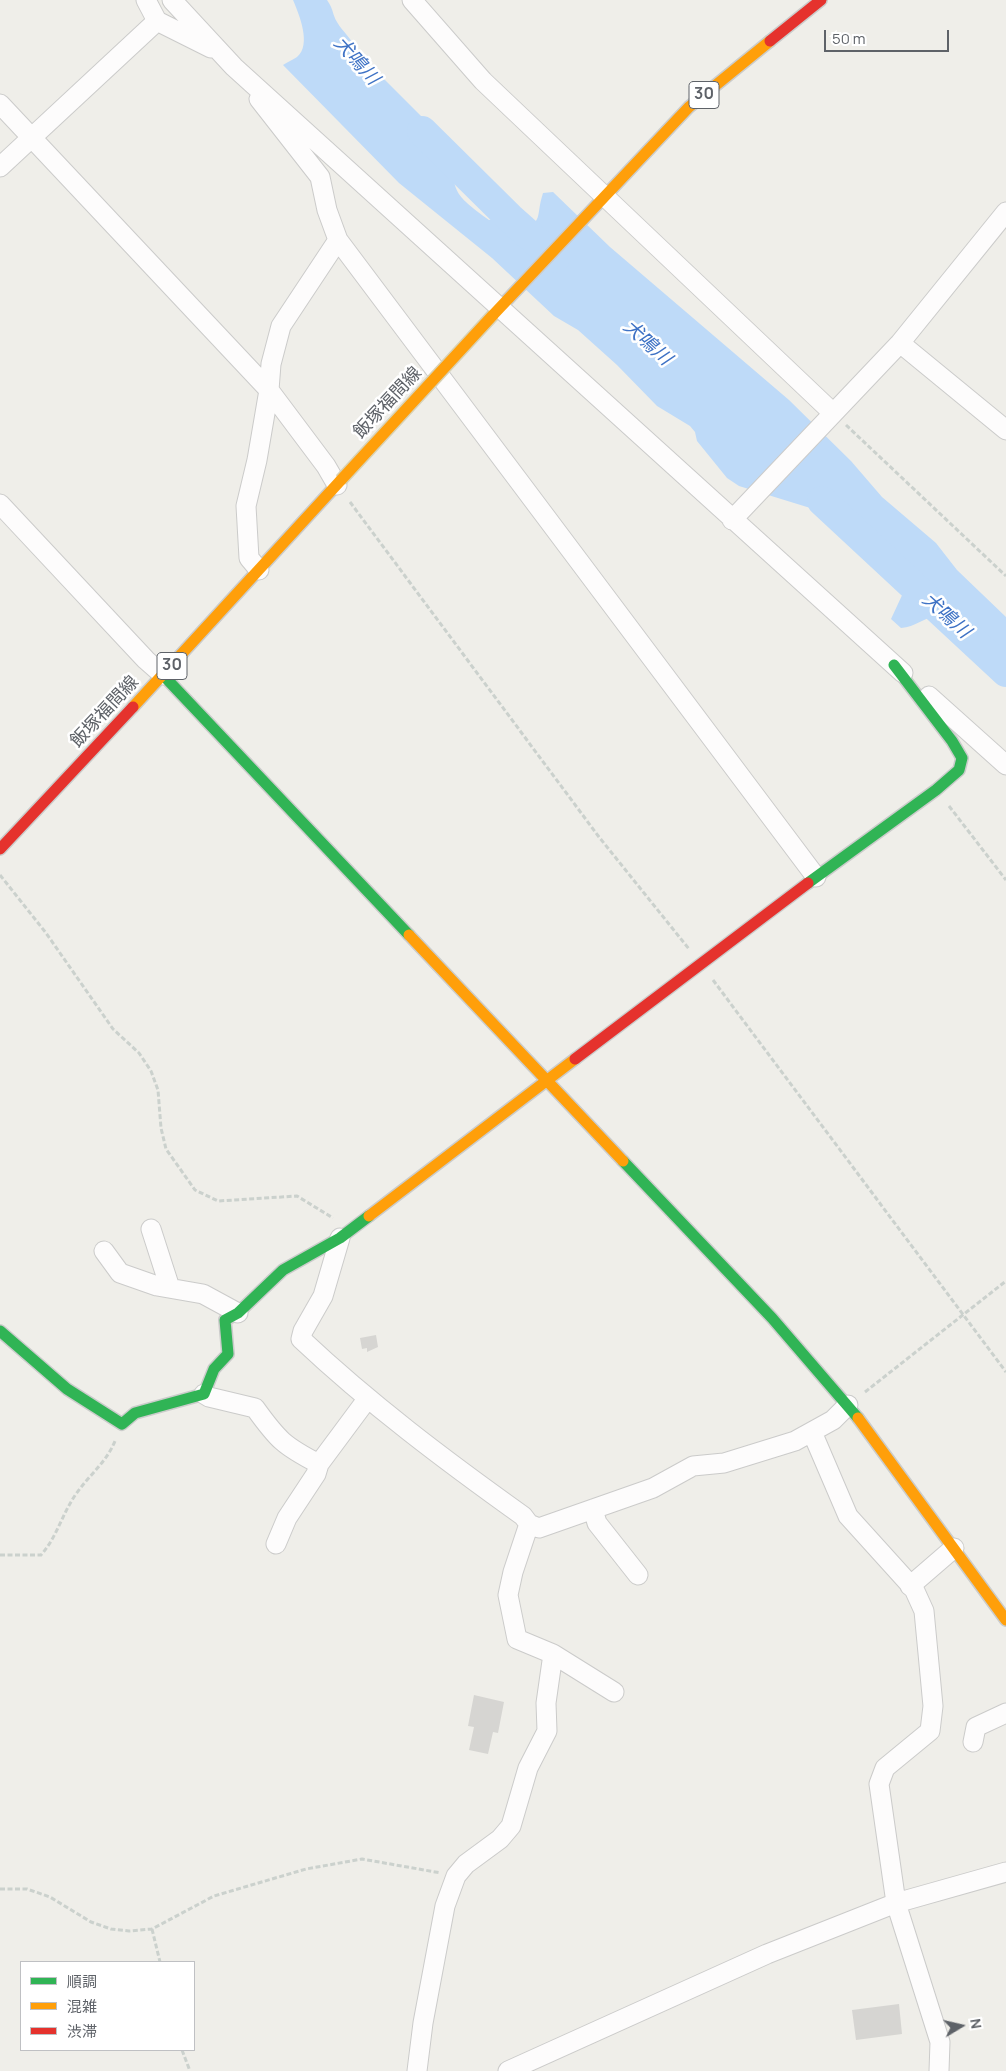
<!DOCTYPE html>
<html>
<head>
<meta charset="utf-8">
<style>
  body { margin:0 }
  #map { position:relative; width:1006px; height:2071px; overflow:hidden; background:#efeee9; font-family:Manrope,"Noto Sans JP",sans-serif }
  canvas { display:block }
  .legend { position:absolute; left:20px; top:1961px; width:175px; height:90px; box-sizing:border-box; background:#fff; border:1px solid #bfc0c3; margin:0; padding:6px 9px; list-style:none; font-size:15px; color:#5e6268 }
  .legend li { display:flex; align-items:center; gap:10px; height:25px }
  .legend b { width:25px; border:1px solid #bfc0c3 }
  .north { position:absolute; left:936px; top:2001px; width:50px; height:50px; -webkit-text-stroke:4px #fff; paint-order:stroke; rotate:81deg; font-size:14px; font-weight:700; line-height:20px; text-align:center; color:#5e6268 }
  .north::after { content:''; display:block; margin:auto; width:18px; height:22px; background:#5e6268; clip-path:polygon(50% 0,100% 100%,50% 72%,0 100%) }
  .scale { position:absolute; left:824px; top:30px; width:125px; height:22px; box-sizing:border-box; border:2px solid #5e6268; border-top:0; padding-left:6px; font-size:15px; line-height:18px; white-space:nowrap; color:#5e6268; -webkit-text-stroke:4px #fff; paint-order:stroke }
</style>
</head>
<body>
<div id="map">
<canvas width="1006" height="2071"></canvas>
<ul class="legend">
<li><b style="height:6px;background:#30b455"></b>順調</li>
<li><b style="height:6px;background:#ff9f0a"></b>混雑</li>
<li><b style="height:6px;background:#e5322d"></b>渋滞</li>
</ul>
<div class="north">N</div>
<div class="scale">50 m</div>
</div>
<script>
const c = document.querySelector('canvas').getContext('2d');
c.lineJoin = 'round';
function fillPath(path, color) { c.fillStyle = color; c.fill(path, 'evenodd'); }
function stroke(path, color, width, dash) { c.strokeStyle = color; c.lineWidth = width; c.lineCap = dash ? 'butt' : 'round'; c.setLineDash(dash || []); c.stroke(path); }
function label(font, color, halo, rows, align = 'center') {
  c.font = font + ' Manrope,"Noto Sans JP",sans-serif'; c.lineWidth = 5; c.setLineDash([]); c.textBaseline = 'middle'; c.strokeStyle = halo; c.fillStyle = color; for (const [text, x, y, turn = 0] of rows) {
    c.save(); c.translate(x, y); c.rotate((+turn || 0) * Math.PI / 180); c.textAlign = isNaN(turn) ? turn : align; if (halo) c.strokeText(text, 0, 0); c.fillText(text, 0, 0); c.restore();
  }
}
const water = new Path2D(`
  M293 0H327C334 10 332 14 337 22 343 33 351 36 357 52L452 147C453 192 452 193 489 220L499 218 518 234C545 220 535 218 543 193L553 192 610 247 789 400 851 461 882 497 936 543 957 570 1006 617V669L935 617C922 618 916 627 901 628L891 619 904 591V584L898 569 881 547 861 533 834 521 820 511 739 486 727 478 697 441 695 432 690 426 657 406 617 365 578 330 554 316 492 258 399 183 283 65C287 62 293 60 297 57 312 45 299 14 293 0Z`);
const river = new Path2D(`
  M422 131 510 218 555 258
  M822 501 1006 672`);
const building = new Path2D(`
  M376 1335 378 1347 367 1352V1348L362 1349 360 1338Z
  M474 1695 504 1702 498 1733 493 1732 488 1754 469 1750 474 1727 468 1726Z
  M899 2004 902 2034 856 2040 852 2010Z`);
const path = new Path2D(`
  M846 425 1006 576
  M350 502 599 837 689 949
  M949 806 1006 880
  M0 875 46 933 113 1029 139 1053 151 1071 158 1090 161 1128 166 1149 195 1190 218 1201 297 1196 333 1218
  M713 980 1006 1372
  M865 1392 1006 1281
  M0 1555H41C57 1537 62 1514 76 1494 89 1475 106 1463 115 1441
  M0 1889H27L50 1897 91 1922 111 1929 129 1931 152 1929 214 1896 306 1869 362 1859 441 1873
  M152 1929 160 1962
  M182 2050 190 2071`);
const street = new Path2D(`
  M146 0 157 21 211 48
  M172 0 234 67 903 673
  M412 0 483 81 833 413
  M259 99 320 177 327 210 338 240 816 877
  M0 104 269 390 326 466 337 485
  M0 167 157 21
  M900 343 1006 430
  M0 504 146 660 163 675
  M732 520 900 343 1006 212
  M259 570 249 558 246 506 257 460 269 390 271 364 281 326 338 240
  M929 696 1006 765
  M151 1229 170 1288
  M340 1238 323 1296 303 1331 301 1339C370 1404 446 1461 523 1516L529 1524 539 1528 653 1488 693 1466 724 1463 795 1441 833 1420 848 1405
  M104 1251 120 1273 157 1286 203 1294 238 1313
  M204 1394 209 1397 255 1408C278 1440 284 1446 319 1464L368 1398
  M812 1432 848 1516 914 1589 924 1611 933 1706 930 1731 885 1768 879 1784 896 1903 940 2042 939 2071
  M593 1509 597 1523 638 1575
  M276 1544 287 1518 316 1474 319 1464
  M910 1586 954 1548
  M553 1654 614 1692
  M973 1742 976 1727 1006 1713
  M417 2071 423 2023 445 1906 456 1876 466 1864 500 1839 511 1826 528 1768 547 1731 546 1703 553 1654 517 1639 508 1595 513 1572 529 1524
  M508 2071 767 1954 896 1903 1006 1872`);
const fast = new Path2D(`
  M163 675 409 935
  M808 883 936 790 959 770 962 758 952 741 894 665
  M623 1161 772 1318 858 1418
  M0 1331 67 1389 122 1424 135 1413 204 1394 214 1369 228 1354 225 1320 238 1313 283 1270 340 1238 369 1216`);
const slow = new Path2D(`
  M493 315 689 107 770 41
  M133 707 341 480
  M409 935 623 1161
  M369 1216 575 1059
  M858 1418 1006 1620`);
const jam = new Path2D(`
  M770 41 821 0
  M0 849 133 707
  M575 1059 808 883`);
const slowBridge = new Path2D(`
  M341 480 493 315`);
const shields = [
  [704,95,30],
  [172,666,30]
];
const shieldNames = [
  ["30",704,95],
  ["30",172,666]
];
const streetNames = [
  ["飯塚福間線",388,403,-47],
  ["飯塚福間線",105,712,-47]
];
const waterNames = [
  ["犬鳴川",356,61,48],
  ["犬鳴川",647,343,42],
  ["犬鳴川",946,616,42]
];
fillPath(water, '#bedaf8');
stroke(river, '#bedaf8', 30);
fillPath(building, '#d6d5d2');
stroke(street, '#cbcbca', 21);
stroke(fast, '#cbcccb', 14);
stroke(slow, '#cbcccb', 14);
stroke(jam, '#cbcccb', 14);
stroke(path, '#cbd1cd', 3, [5, 2.5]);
stroke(street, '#fdfcfc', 19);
stroke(fast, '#30b455', 11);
stroke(slow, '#ff9f0a', 11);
stroke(jam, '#e5322d', 11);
stroke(slowBridge, '#d8d2b5', 14, []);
stroke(slowBridge, '#ff9f0a', 11);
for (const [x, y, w] of shields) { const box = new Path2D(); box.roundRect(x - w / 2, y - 13.5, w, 27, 4); c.fillStyle = '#fff'; c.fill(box); stroke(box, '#5e6268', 1); }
label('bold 16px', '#5e6268', null, shieldNames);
label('18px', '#5e6268', '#fff', streetNames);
label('italic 19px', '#3e72c5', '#fff', waterNames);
</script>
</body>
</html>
